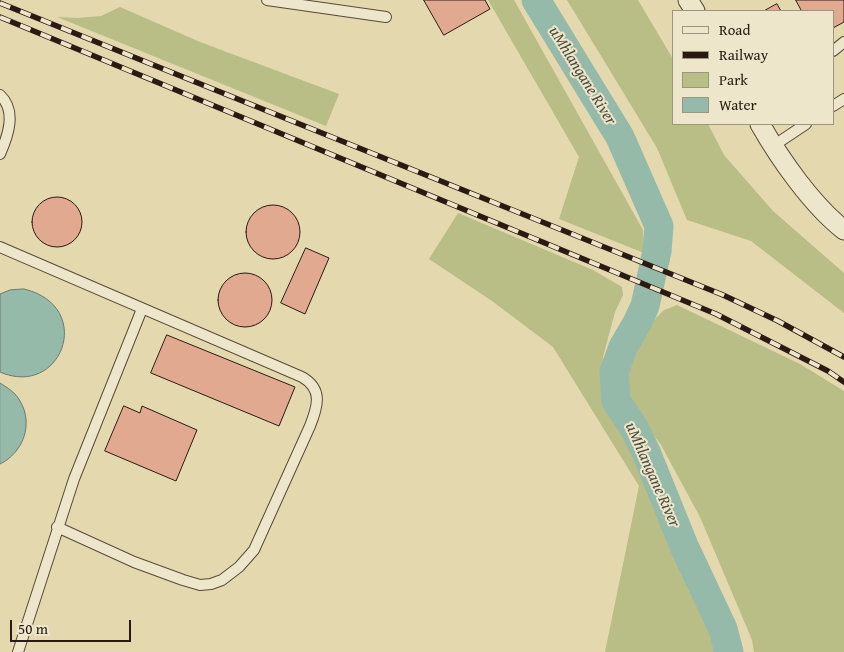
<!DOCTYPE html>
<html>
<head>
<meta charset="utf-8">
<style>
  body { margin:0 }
  #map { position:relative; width:844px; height:652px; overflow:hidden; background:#e4d8ae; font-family:"Gentium Book Plus",serif }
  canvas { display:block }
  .legend { position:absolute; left:672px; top:10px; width:162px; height:115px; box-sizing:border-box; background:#ede6ca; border:1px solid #9f9480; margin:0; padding:6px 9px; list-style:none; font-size:15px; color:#2a1a12 }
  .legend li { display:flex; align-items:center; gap:10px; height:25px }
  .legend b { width:25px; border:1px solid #9f9480 }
  .scale { position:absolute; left:10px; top:620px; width:121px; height:22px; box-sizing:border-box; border:2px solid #2a1a12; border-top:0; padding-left:6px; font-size:15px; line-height:18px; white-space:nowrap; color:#2a1a12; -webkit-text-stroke:4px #ede6ca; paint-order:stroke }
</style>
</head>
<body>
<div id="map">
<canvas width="844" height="652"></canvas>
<ul class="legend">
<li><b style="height:6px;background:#ede6ca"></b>Road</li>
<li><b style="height:6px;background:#2a1a12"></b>Railway</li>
<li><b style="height:14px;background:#b9bd86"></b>Park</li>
<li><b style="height:14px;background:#95baa9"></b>Water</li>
</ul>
<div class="scale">50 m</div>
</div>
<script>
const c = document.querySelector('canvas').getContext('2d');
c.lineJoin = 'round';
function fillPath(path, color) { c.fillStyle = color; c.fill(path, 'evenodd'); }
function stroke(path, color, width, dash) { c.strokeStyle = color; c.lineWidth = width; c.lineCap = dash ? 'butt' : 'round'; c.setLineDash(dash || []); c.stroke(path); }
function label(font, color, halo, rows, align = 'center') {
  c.font = font + ' "Gentium Book Plus",serif'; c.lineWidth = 4; c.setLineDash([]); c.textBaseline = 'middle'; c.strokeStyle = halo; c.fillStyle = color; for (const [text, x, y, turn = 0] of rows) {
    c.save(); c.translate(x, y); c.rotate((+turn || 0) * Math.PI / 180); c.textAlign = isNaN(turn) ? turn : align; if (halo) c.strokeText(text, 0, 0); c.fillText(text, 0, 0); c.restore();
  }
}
const green = new Path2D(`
  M488 0H514L643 230 644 253 559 219 579 157Z
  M567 0H638L673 59V124H708L724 155 773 211 844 273V313L751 241 687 220 657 148Z
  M120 7 200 42 339 94 326 126 57 17 77 18 101 16Z
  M458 213 593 270 622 287 623 295 615 312 603 357 601 394 605 408 612 420 629 439 645 460 661 494 673 538 703 601 721 634 725 652H605L639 486 553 347 492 301 429 259Z
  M677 305 800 364 844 391V652H754L752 640 700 517 661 445 630 404 626 393 628 369 642 332 664 310Z`);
const water = new Path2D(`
  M24 289C96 306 62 399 0 372V294L10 290Z
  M0 383C8 388 16 393 20 401 34 424 23 453 0 464Z`);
const river = new Path2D(`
  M536 0 620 137 659 226 657 251 645 306 637 323 623 347 614 372 616 401 633 426 646 452 684 546 723 629 729 652`);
const building = new Path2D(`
  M424 0H485L490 9 444 35Z
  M796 0H844V22L833 28V11H802Z
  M777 4 781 11H764Z
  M32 222a25 25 0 1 1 50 0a25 25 0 1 1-50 0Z
  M246 232a27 27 0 1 1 54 0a27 27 0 1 1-54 0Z
  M306 248 329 258 305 314 281 303Z
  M218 300a27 27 0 1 1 54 0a27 27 0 1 1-54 0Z
  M167 335 295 387 279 426 151 373Z
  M124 406 140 413 142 406 197 430 176 481 105 451Z`);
const lane = new Path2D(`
  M267 0 386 17
  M833 51 844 42
  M0 95C17 111 8 136 0 154
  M833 106 844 99
  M773 146 806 124
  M0 247 302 377C323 389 318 406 310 426L254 550 239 567 222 580 211 584 200 585 183 580 134 562 57 527
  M18 652 74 479 142 309`);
const street = new Path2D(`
  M688 0 695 11
  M760 124C780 159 812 205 844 230`);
const rail = new Path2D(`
  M0 3 723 295 778 321 844 357
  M0 17 716 314 828 371 844 382`);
const waterNames = [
  ["uMhlangane River",582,76,58],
  ["uMhlangane River",652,475,66]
];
fillPath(green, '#b9bd86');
fillPath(water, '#95baa9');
stroke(water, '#6a7a6d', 1);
stroke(river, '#95baa9', 29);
fillPath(building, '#e1aa90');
stroke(building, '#2a1a12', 1);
stroke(lane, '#584a39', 12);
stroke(street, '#584a39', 21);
stroke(lane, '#ede6ca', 10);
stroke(street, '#ede6ca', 19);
stroke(rail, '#2a1a12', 5.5);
stroke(rail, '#ede6ca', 4, [11]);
label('italic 16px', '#4a4a3f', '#ede6ca', waterNames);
</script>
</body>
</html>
